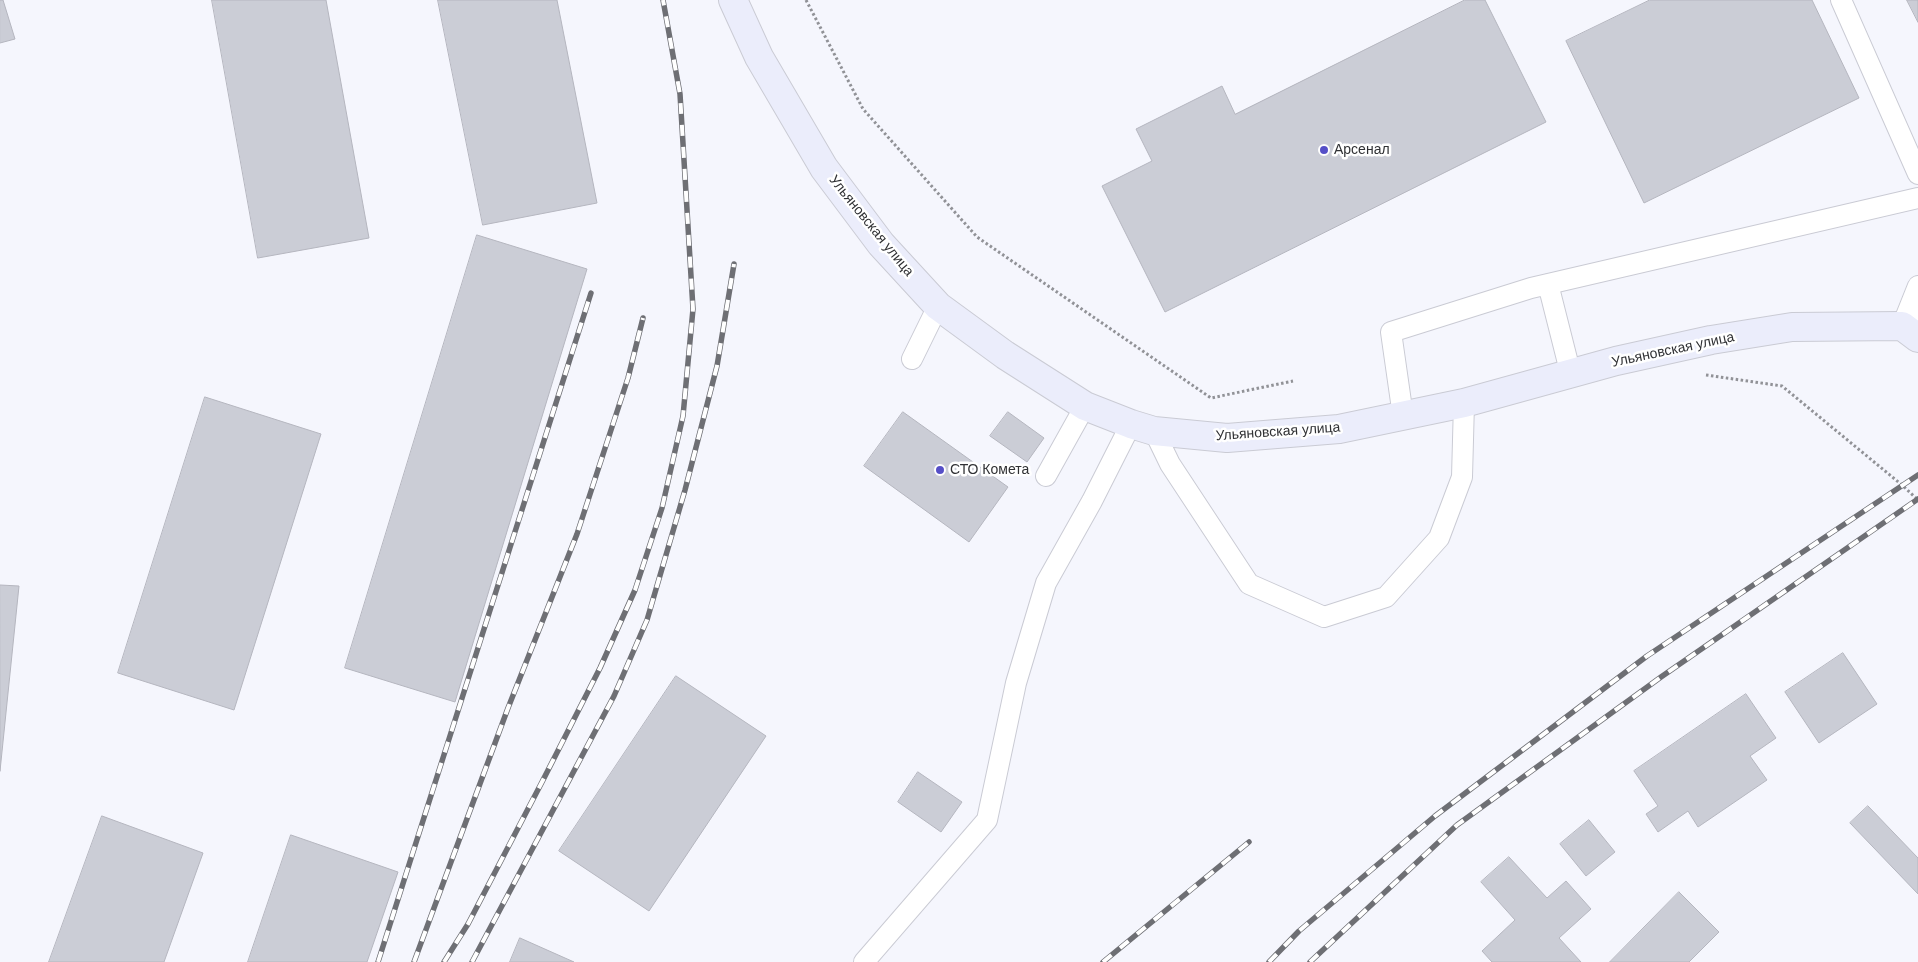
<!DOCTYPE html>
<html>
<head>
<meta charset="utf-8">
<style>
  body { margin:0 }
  canvas { display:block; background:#f5f6fd }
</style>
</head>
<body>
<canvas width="1918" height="962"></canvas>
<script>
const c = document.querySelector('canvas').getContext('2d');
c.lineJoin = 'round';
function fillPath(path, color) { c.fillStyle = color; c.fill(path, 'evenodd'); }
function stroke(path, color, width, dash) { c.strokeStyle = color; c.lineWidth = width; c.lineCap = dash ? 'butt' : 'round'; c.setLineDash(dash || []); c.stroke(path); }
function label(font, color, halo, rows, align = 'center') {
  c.font = font + ' Arial,sans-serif'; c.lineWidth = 5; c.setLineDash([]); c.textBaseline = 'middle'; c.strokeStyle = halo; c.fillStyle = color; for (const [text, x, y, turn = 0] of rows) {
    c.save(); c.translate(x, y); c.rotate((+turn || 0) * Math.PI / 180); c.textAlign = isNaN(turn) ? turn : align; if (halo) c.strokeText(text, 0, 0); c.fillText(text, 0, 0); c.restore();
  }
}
const building = new Path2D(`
  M0 0H3L15 39 0 43Z
  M212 0H326L369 238 258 258Z
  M438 0H557L597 203 483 225Z
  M1465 0H1485L1546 122 1165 312 1102 186 1152 161 1136 129 1222 86 1235 114Z
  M1650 0H1812L1859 98 1644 203 1566 41Z
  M1907 0H1918V22Z
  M477 235 587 269 455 702 345 668Z
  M205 397 321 434 234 710 118 673Z
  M903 412 1008 487 969 542 864 466Z
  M1008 412 1044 438 1027 462 990 436Z
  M0 585 19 586 0 771Z
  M1843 653 1877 704 1819 743 1785 692Z
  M676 676 766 736 649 911 559 851Z
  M1746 694 1776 738 1750 756 1767 780 1698 827 1688 811 1658 832 1646 814 1658 806 1634 771Z
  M918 772 962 802 941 832 898 802Z
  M1868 806 1918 858V894L1850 823Z
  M102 816 203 853 164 962H49Z
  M1589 820 1615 852 1586 876 1560 844Z
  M291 835 398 872 367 962H248Z
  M1509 857 1547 898 1566 881 1591 909 1559 938 1581 962H1492L1482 951 1515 920 1481 882Z
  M1679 892 1719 932 1689 962H1610Z
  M520 938 574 962H510Z`);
const path = new Path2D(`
  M806 0 863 109 977 237 1211 398 1293 381
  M1706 375 1782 386 1902 485 1918 500`);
const lane = new Path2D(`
  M1841 0 1918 174
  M1548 284 1571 375
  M1902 326 1918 286
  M912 359 938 306
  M1403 416 1391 332 1531 288 1918 198
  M1154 431 1170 464 1249 584 1324 617 1386 597 1439 538 1462 477 1464 403
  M1046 476 1085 406
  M864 962 987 820 1016 683 1046 583 1092 501 1131 424`);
const street = new Path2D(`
  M1902 326 1918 314`);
const secondary = new Path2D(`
  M733 0 759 57 824 168 881 244 938 306 1005 355 1085 406 1131 424 1154 431 1227 438 1339 429 1464 403 1616 361 1711 340 1792 327 1902 326 1918 338`);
const rail = new Path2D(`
  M378 962 591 293
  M414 962 508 708 577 534 628 378 643 318
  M444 962 468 924 542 782 600 668 635 590 662 508 683 416 693 309 680 94 663 0
  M472 962 614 696 647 620 685 490 717 366 734 264
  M1103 962 1249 842
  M1269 962 1299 931 1435 816 1647 656 1918 475
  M1310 962 1457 825 1661 677 1918 499`);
const markers = [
  [1324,150,5,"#564fc7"],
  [940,470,5,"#564fc7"]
];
const poiNames = [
  ["Арсенал",1334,150],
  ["СТО Комета",950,470]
];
const streetNames = [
  ["Ульяновская улица",871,226,51],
  ["Ульяновская улица",1673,350,-12],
  ["Ульяновская улица",1278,432,-4]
];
fillPath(building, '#cbcdd6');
stroke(building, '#b5b6bf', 1);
stroke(lane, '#cacbd4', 22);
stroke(street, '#cacbd4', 30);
stroke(secondary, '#cacbd4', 30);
stroke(path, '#919297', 3, [2.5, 2.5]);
stroke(lane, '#fff', 20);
stroke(street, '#fff', 28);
stroke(secondary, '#ebedfb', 28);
stroke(rail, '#6e6f74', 5.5);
stroke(rail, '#fff', 4, [11]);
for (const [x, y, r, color] of markers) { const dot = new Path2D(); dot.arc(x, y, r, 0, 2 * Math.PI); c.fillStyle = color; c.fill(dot); stroke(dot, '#fff', 2); }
label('14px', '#303134', '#fff', poiNames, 'left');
label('14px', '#303134', '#fff', streetNames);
</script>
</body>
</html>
